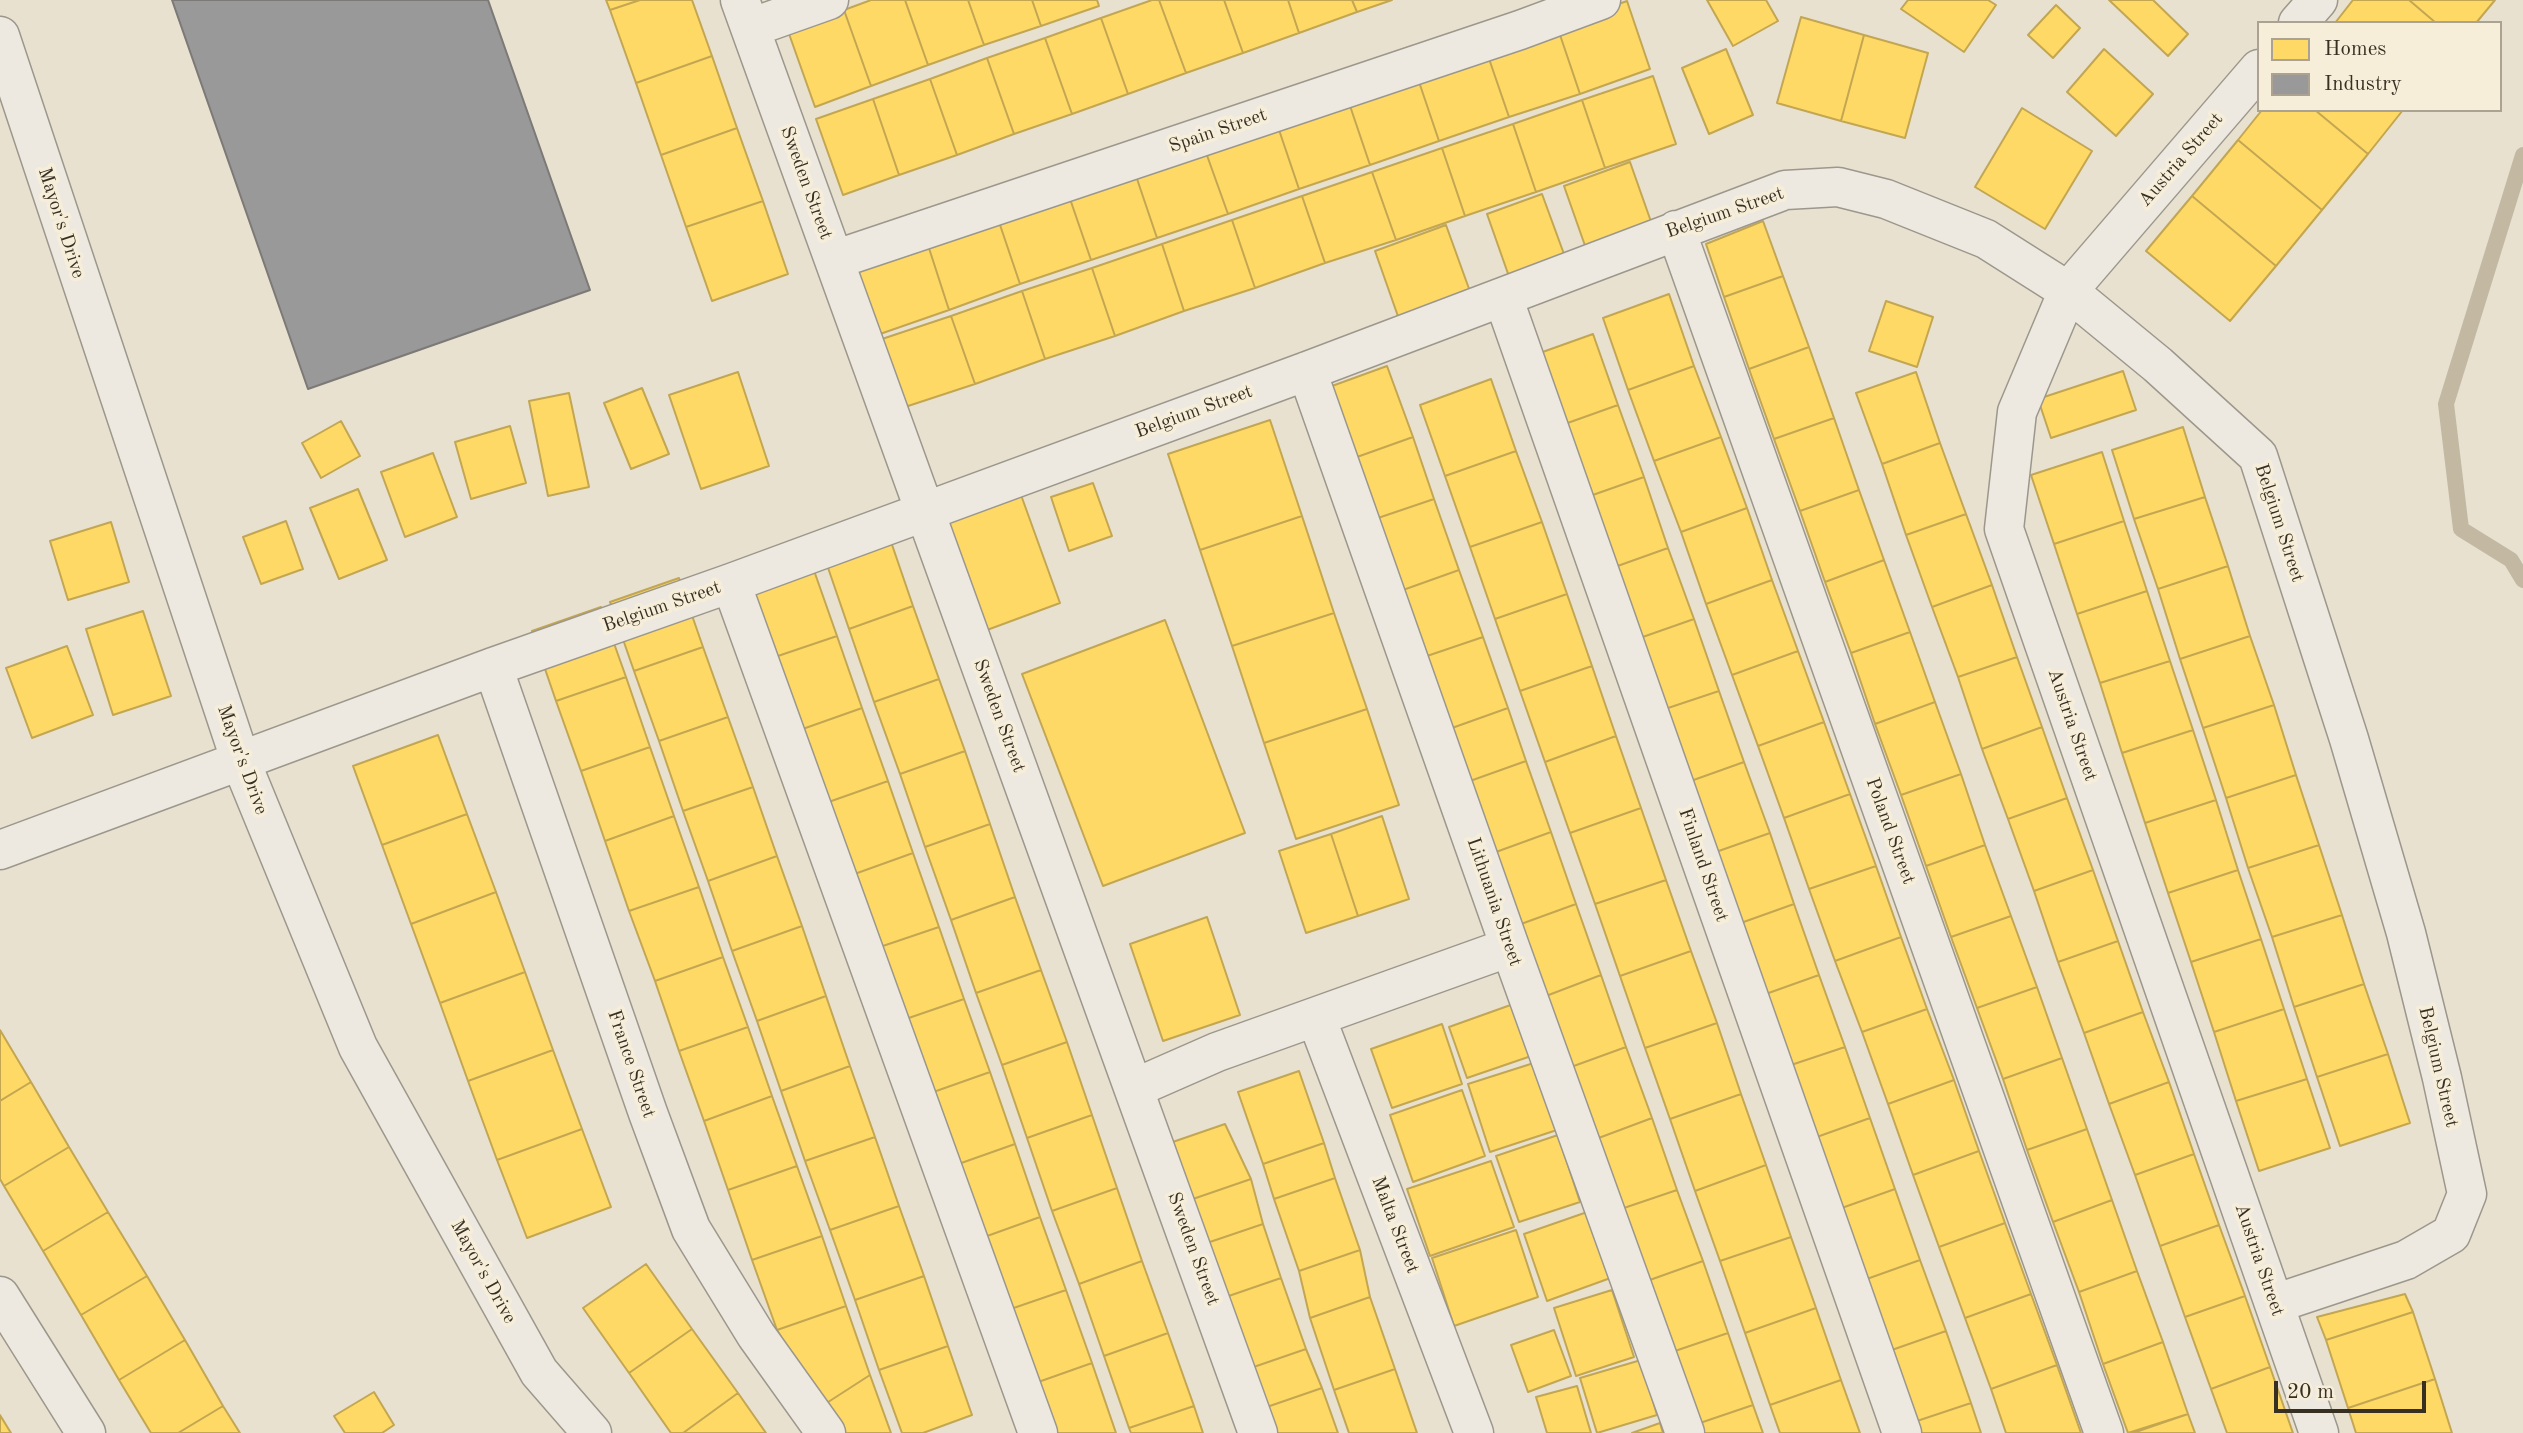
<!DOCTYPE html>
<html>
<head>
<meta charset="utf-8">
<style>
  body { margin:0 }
  #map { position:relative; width:2523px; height:1433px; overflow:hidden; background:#e8e1d0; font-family:"Old Standard TT",serif }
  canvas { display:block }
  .legend { position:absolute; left:2257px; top:21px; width:245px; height:91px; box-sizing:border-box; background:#f7eeda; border:2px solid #aba291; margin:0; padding:9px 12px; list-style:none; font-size:21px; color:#382f23 }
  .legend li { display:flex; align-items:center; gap:14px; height:35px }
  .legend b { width:35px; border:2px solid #aba291 }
  .scale { position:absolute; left:2274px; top:1381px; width:152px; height:32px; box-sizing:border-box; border:4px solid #382f23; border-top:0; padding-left:9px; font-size:21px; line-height:24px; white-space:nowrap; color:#382f23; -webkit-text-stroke:5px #f7eeda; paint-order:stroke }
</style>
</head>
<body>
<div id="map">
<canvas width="2523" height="1433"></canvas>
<ul class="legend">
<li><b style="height:19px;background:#ffd966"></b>Homes</li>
<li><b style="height:19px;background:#999"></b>Industry</li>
</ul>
<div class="scale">20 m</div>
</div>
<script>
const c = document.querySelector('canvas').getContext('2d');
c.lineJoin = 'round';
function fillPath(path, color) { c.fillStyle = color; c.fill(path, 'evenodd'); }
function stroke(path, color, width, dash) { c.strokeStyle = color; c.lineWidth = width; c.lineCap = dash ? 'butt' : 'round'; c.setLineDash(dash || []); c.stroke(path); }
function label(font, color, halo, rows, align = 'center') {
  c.font = font + ' "Old Standard TT",serif'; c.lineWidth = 7; c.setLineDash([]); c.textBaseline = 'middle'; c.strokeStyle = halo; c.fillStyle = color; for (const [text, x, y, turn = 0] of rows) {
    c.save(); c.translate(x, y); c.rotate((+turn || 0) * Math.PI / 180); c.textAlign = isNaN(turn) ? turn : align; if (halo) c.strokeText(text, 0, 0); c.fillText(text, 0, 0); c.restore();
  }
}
const homes = new Path2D(`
  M606 0H640L610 10Z
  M640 0H692L712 56 636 83 610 10Z
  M871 0H905L928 65 871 86 844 10Z
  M905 0H968L984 45 928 65Z
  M968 0H1032L1041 26 984 45Z
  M1032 0H1097L1099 6 1041 26Z
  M1152 0H1159L1186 73 1128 94 1101 18Z
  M1159 0H1224L1243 53 1186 73Z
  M1224 0H1288L1299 33 1243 53Z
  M1288 0H1352L1357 12 1299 33Z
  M1352 0H1392L1357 12Z
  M1707 0H1766L1778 21 1733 46Z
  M1908 0H1988L1996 5 1964 52 1901 9Z
  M2109 0H2153L2188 34 2168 56Z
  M2353 0H2409L2436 23H2335Z
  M2409 0H2495L2476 23H2436Z
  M1627 1 1650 69 1580 94 1557 26Z
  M2056 5 2080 28 2053 58 2028 35Z
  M844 10 871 86 815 107 788 31Z
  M1801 17 1864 35 1841 121 1777 103Z
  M1101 18 1128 94 1072 114 1045 38Z
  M1557 26 1580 94 1509 117 1486 50Z
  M1864 35 1928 53 1905 138 1841 121Z
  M1045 38 1072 114 1014 134 987 58Z
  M1726 49 1753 115 1709 134 1682 68Z
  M2104 49 2153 94 2116 136 2067 92Z
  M1486 50 1509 117 1439 141 1416 73Z
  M712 56 737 128 661 155 636 83Z
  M987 58 1014 134 957 155 930 79Z
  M1416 73 1439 141 1370 165 1347 97Z
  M1653 76 1676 144 1605 168 1582 100Z
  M930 79 957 155 899 175 873 99Z
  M1347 97 1370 165 1299 189 1276 121Z
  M873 99 899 175 843 195 816 119Z
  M1582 100 1605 168 1536 192 1513 124Z
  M2022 108 2092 151 2045 229 1975 187Z
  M2262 110H2315L2368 154 2322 210 2238 140Z
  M2315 110H2403L2368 154Z
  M1276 121 1299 189 1228 214 1204 147Z
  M1513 124 1536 192 1465 216 1442 148Z
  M737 128 763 201 686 227 661 155Z
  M2238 140 2322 210 2276 266 2192 196Z
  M1204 147 1228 214 1157 238 1134 170Z
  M1442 148 1465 216 1396 240 1372 172Z
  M1630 162 1655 233 1589 257 1564 186Z
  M1134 170 1157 238 1091 260 1068 193Z
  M1372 172 1396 240 1325 263 1302 196Z
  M1068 193 1091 260 1020 284 997 216Z
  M1542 194 1568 265 1512 285 1487 214Z
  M1302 196 1325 263 1255 288 1232 220Z
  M2192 196 2276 266 2230 321 2146 251Z
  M763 201 788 274 712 301 686 227Z
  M997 216 1020 284 949 310 927 242Z
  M1232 220 1255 288 1184 311 1162 244Z
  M1763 221 1783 276 1724 297 1706 244Z
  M1446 225 1472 297 1400 322 1375 251Z
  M927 242 949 310 880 334 856 266Z
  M1162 244 1184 311 1115 336 1092 268Z
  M1092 268 1115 336 1045 359 1022 291Z
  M1783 276 1809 347 1749 369 1724 297Z
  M1022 291 1045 359 975 384 951 316Z
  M1669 294 1694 366 1628 390 1603 318Z
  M1886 301 1933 317 1917 367 1869 351Z
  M951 316 975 384 905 407 882 339Z
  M1593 334 1618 405 1562 425 1537 354Z
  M1809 347 1834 418 1774 439 1749 369Z
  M1387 366 1413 437 1357 457 1332 386Z
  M1694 366 1721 437 1654 461 1628 390Z
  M2123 371 2136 410 2051 438 2038 399Z
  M738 372 769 466 701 489 669 395Z
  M1916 372 1940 443 1882 464 1856 393Z
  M1491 379 1516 451 1445 476 1420 405Z
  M642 388 669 454 631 469 604 403Z
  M569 393 589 487 548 496 529 401Z
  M1618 405 1644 477 1587 497 1562 425Z
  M1834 418 1859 490 1800 511 1774 439Z
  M1270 420 1302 516 1200 550 1168 454Z
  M341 421 360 456 321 478 302 443Z
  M510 426 526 483 471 499 455 442Z
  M2183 427 2205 497 2134 519 2112 450Z
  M1413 437 1434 499 1378 518 1357 457Z
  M1721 437 1747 508 1681 532 1654 461Z
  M1940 443 1966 514 1906 535 1882 464Z
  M1516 451 1542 522 1470 547 1445 476Z
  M2102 452 2124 521 2054 544 2031 475Z
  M433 453 457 517 405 537 381 472Z
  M1644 477 1668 548 1612 568 1587 497Z
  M1093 483 1112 536 1069 551 1051 497Z
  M358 489 387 560 339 579 310 508Z
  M1859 490 1884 560 1825 582 1800 511Z
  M1021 495 1060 603 987 630 948 521Z
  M2205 497 2228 566 2158 589 2134 519Z
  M1434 499 1459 570 1403 590 1378 518Z
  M1747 508 1772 580 1706 604 1681 532Z
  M1966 514 1992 585 1932 607 1906 535Z
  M1302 516 1334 613 1232 646 1200 550Z
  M286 521 303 569 261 584 243 537Z
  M2124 521 2147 591 2077 614 2054 544Z
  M111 522 129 582 68 600 50 541Z
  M1542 522 1567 594 1495 619 1470 547Z
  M888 533 913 606 849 629 824 556Z
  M1668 548 1694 619 1637 639 1612 568Z
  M1884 560 1910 632 1851 653 1825 582Z
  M811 562 837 636 772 658 747 585Z
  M2228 566 2250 636 2180 659 2158 589Z
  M1459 570 1483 637 1427 656 1403 590Z
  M679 578 703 647 634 671 610 602Z
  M1772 580 1798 651 1732 675 1706 604Z
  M1992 585 2017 657 1958 677 1932 607Z
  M2147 591 2170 661 2100 683 2077 614Z
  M1567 594 1592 666 1520 691 1495 619Z
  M913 606 939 679 874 702 849 629Z
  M601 607 626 677 556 701 532 631Z
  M143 611 171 696 113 715 86 629Z
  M1334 613 1367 709 1264 743 1232 646Z
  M1694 619 1719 691 1662 710 1637 639Z
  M1165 620 1245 833 1103 886 1022 674Z
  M1910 632 1935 702 1875 724 1851 653Z
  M837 636 862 708 797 731 772 658Z
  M2250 636 2274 705 2203 728 2180 659Z
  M1483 637 1508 708 1452 728 1427 656Z
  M67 646 93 715 32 738 6 668Z
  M703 647 728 717 659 741 634 671Z
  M1798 651 1824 722 1758 746 1732 675Z
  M2017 657 2042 727 1982 749 1958 677Z
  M2170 661 2193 730 2122 753 2100 683Z
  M1592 666 1616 736 1545 762 1520 691Z
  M626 677 650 747 581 771 556 701Z
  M939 679 965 751 900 774 874 702Z
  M1719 691 1744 762 1688 782 1662 710Z
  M1935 702 1961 774 1901 795 1875 724Z
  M2274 705 2296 775 2226 798 2203 728Z
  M862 708 888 781 823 804 797 731Z
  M1508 708 1526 761 1470 781 1452 728Z
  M1367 709 1399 805 1296 839 1264 743Z
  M728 717 753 787 683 811 659 741Z
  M1824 722 1850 794 1784 818 1758 746Z
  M2042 727 2067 798 2008 819 1982 749Z
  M2193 730 2216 800 2145 823 2122 753Z
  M438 735 467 814 382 845 353 766Z
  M1616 736 1641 808 1570 833 1545 762Z
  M650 747 674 816 605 841 581 771Z
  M965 751 990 824 925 847 900 774Z
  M1526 761 1551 832 1496 852 1470 781Z
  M1744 762 1770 833 1713 853 1688 782Z
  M1961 774 1985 845 1926 866 1901 795Z
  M2296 775 2319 845 2248 868 2226 798Z
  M888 781 913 853 849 876 823 804Z
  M753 787 777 856 708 881 683 811Z
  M1850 794 1876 866 1809 889 1784 818Z
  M2067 798 2093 870 2034 891 2008 819Z
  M2216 800 2238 870 2168 893 2145 823Z
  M1641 808 1666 880 1595 904 1570 833Z
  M467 814 496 892 411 924 382 845Z
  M674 816 699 887 629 911 605 841Z
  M1382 816 1409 899 1358 916 1331 834Z
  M990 824 1015 897 951 920 925 847Z
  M1551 832 1576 904 1521 924 1496 852Z
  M1770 833 1794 904 1738 924 1713 853Z
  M1331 834 1358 916 1306 933 1279 851Z
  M1985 845 2011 916 1951 937 1926 866Z
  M2319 845 2342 915 2272 937 2248 868Z
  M913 853 939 927 874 949 849 876Z
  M777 856 802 926 732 951 708 881Z
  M1876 866 1901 937 1835 961 1809 889Z
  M2093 870 2118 941 2058 962 2034 891Z
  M2238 870 2261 939 2191 962 2168 893Z
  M1666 880 1691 951 1620 976 1595 904Z
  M699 887 723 957 655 981 629 911Z
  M496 892 525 972 440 1003 411 924Z
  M1015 897 1041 970 976 993 951 920Z
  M1576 904 1601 975 1546 996 1521 924Z
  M1794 904 1819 975 1763 995 1738 924Z
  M2342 915 2364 984 2294 1007 2272 937Z
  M2011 916 2037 987 1977 1008 1951 937Z
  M1207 917 1240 1015 1163 1041 1130 944Z
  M802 926 826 996 757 1021 732 951Z
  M939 927 964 999 900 1021 874 949Z
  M1901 937 1927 1009 1862 1032 1835 961Z
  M2261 939 2284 1009 2214 1032 2191 962Z
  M2118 941 2143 1012 2084 1033 2058 962Z
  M1691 951 1717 1023 1645 1048 1620 976Z
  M723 957 748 1027 679 1051 655 981Z
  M1041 970 1067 1042 1002 1065 976 993Z
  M525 972 553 1050 468 1081 440 1003Z
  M1601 975 1626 1047 1571 1067 1546 996Z
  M1819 975 1845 1047 1788 1066 1763 995Z
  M2364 984 2388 1054 2317 1077 2294 1007Z
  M2037 987 2062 1058 2003 1079 1977 1008Z
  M826 996 850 1066 781 1091 757 1021Z
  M964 999 990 1072 925 1095 900 1021Z
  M1519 1002 1537 1054 1467 1078 1449 1027Z
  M1927 1009 1954 1080 1888 1104 1862 1032Z
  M2284 1009 2307 1079 2236 1101 2214 1032Z
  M2143 1012 2169 1082 2109 1104 2084 1033Z
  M1717 1023 1741 1094 1670 1119 1645 1048Z
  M1442 1024 1462 1084 1392 1108 1371 1049Z
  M748 1027 772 1096 704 1121 679 1051Z
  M0 1030 31 1082 0 1101Z
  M1067 1042 1092 1115 1027 1138 1002 1065Z
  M1626 1047 1652 1118 1596 1139 1571 1067Z
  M1845 1047 1870 1118 1814 1138 1788 1066Z
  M553 1050 582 1129 497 1160 468 1081Z
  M2388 1054 2410 1123 2340 1146 2317 1077Z
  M2062 1058 2087 1129 2027 1150 2003 1079Z
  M1540 1061 1563 1128 1490 1152 1468 1084Z
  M850 1066 875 1137 805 1161 781 1091Z
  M1299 1071 1324 1143 1263 1164 1238 1092Z
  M990 1072 1015 1144 950 1167 925 1095Z
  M2307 1079 2330 1148 2259 1171 2236 1101Z
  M1954 1080 1979 1151 1913 1175 1888 1104Z
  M31 1082 69 1147 4 1186 0 1179V1101Z
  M2169 1082 2194 1154 2135 1175 2109 1104Z
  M1462 1090 1485 1156 1413 1182 1390 1115Z
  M1741 1094 1766 1165 1695 1191 1670 1119Z
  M772 1096 797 1166 728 1190 704 1121Z
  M1092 1115 1117 1188 1052 1211 1027 1138Z
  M1652 1118 1677 1190 1621 1209 1596 1139Z
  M1870 1118 1895 1189 1839 1209 1814 1138Z
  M1225 1124 1251 1179 1190 1200 1164 1145Z
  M582 1129 611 1207 527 1238 497 1160Z
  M2087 1129 2112 1200 2053 1222 2027 1150Z
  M1558 1135 1580 1202 1519 1222 1496 1156Z
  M875 1137 899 1206 830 1230 805 1161Z
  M1324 1143 1335 1178 1274 1199 1263 1164Z
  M1015 1144 1040 1217 976 1240 950 1167Z
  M69 1147 108 1212 43 1251 4 1186Z
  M1979 1151 2005 1223 1939 1247 1913 1175Z
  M2194 1154 2219 1225 2160 1246 2135 1175Z
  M1491 1161 1514 1227 1430 1256 1407 1189Z
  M1766 1165 1791 1237 1720 1261 1695 1191Z
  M797 1166 822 1236 752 1260 728 1190Z
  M1335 1178 1360 1250 1299 1271 1274 1199Z
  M1251 1179 1263 1224 1201 1245 1190 1200Z
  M1117 1188 1142 1261 1079 1284 1052 1211Z
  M1895 1189 1920 1260 1864 1280 1839 1209Z
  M1677 1190 1703 1261 1647 1281 1621 1209Z
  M2112 1200 2137 1271 2079 1292 2053 1222Z
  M899 1206 924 1276 855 1300 830 1230Z
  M1593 1210 1616 1276 1547 1301 1524 1234Z
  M108 1212 147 1276 81 1315 43 1251Z
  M1040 1217 1066 1290 1002 1312 976 1240Z
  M2005 1223 2031 1294 1965 1318 1939 1247Z
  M1263 1224 1281 1278 1220 1299 1201 1245Z
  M2219 1225 2245 1296 2185 1317 2160 1246Z
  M1516 1230 1538 1297 1454 1326 1432 1258Z
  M822 1236 846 1306 777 1330 752 1260Z
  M1791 1237 1816 1308 1745 1333 1720 1261Z
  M1360 1250 1370 1297 1310 1318 1299 1271Z
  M1920 1260 1946 1331 1889 1351 1864 1280Z
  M1142 1261 1168 1333 1104 1356 1079 1284Z
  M1703 1261 1728 1333 1672 1352 1647 1281Z
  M646 1264 692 1329 629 1373 583 1308Z
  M2137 1271 2163 1342 2103 1364 2079 1292Z
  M147 1276 185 1340 119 1380 81 1315Z
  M924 1276 948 1346 879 1370 855 1300Z
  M1281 1278 1306 1349 1245 1370 1220 1299Z
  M1066 1290 1092 1363 1027 1386 1002 1312Z
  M1612 1290 1634 1357 1576 1376 1554 1308Z
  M2031 1294 2057 1365 1991 1389 1965 1318Z
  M2405 1294 2413 1312 2326 1340 2317 1317Z
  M2245 1296 2270 1367 2211 1389 2185 1317Z
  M1370 1297 1395 1369 1334 1390 1310 1318Z
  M846 1306 870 1375 822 1406 777 1330Z
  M1816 1308 1841 1380 1770 1405 1745 1333Z
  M2413 1312 2435 1379 2348 1408 2326 1340Z
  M692 1329 738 1393 683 1433H671L629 1373Z
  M1554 1330 1571 1376 1528 1392 1511 1345Z
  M1946 1331 1971 1403 1914 1422 1889 1351Z
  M1168 1333 1194 1406 1129 1428 1104 1356Z
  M1728 1333 1753 1405 1697 1424 1672 1352Z
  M185 1340 223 1406 178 1433H151L119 1380Z
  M2163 1342 2188 1414 2128 1433 2103 1364Z
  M948 1346 972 1415 923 1433H902L879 1370Z
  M1306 1349 1322 1388 1261 1409 1245 1370Z
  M1641 1360 1657 1415 1597 1433 1580 1378Z
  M1092 1363 1116 1433H1044L1027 1386Z
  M2057 1365 2081 1433H2006L1991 1389Z
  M2270 1367 2293 1433H2227L2211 1389Z
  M1395 1369 1417 1433H1349L1334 1390Z
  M870 1375 891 1433H841L822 1406Z
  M2435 1379 2452 1433H2356L2348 1408Z
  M1841 1380 1860 1433H1780L1770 1405Z
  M1577 1386 1591 1433H1547L1536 1397Z
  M1322 1388 1338 1433H1270L1261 1409Z
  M374 1392 394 1425 382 1433H345L334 1416Z
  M738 1393 766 1433H683Z
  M1971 1403 1981 1433H1918L1914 1422Z
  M1753 1405 1763 1433H1701L1697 1424Z
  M223 1406 240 1433H178Z
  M1194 1406 1203 1433H1131L1129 1428Z
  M2188 1414 2195 1433H2133Z
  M0 1415 11 1433H0Z
  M1660 1423 1663 1433H1632Z`);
const industry = new Path2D(`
  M172 0H488L590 290 308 389Z`);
const stream = new Path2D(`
  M2523 155 2446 404 2461 529 2511 560 2523 580`);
const minor = new Path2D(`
  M740 0 1258 1433
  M2298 23 2318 0
  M750 28 829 0
  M2259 69 2068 291 2017 412 2004 529 2319 1433
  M1676 230 2104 1433
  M834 260 1520 30 1601 0
  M1503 297 1902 1433
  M1307 371 1510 947 1685 1433
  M731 583 1038 1433
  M493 667 648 1113 691 1229 756 1335 826 1433
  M0 850 493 667 731 583 1307 371 1785 190 1838 187 1886 199 1986 239 2068 291 2158 365 2258 456 2349 739 2406 933 2442 1078 2467 1194 2451 1234 2406 1260 2274 1304
  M1316 1017 1474 1433
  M1135 1088 1217 1052 1510 947
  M0 1296 86 1433`);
const tertiary = new Path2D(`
  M0 36 241 762 358 1047 539 1372 592 1433`);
const streetNames = [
  ["Spain Street",1218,131,-19],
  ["Austria Street",2181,160,-49],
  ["Sweden Street",806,183,70],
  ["Belgium Street",1725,213,-19],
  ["Mayor's Drive",61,223,72],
  ["Belgium Street",1194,412,-20],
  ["Belgium Street",2279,523,72],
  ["Belgium Street",662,607,-19],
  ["Sweden Street",999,716,70],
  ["Austria Street",2072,725,71],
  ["Mayor's Drive",242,760,70],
  ["Poland Street",1890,831,70],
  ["Finland Street",1703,865,71],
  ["Lithuania Street",1494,902,71],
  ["France Street",631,1064,71],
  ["Belgium Street",2438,1067,77],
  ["Malta Street",1395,1225,69],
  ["Sweden Street",1193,1249,70],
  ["Austria Street",2259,1260,71],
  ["Mayor's Drive",483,1272,61]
];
fillPath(homes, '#ffd966');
stroke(homes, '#c3a652', 2);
fillPath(industry, '#999');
stroke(industry, '#7c7976', 2);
stroke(stream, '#c3b8a2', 16);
stroke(minor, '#9c978c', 41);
stroke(tertiary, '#9c978c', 41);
stroke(minor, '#ede9e0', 38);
stroke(tertiary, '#ede9e0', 38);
label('19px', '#382f23', '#f7eeda', streetNames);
</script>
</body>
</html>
